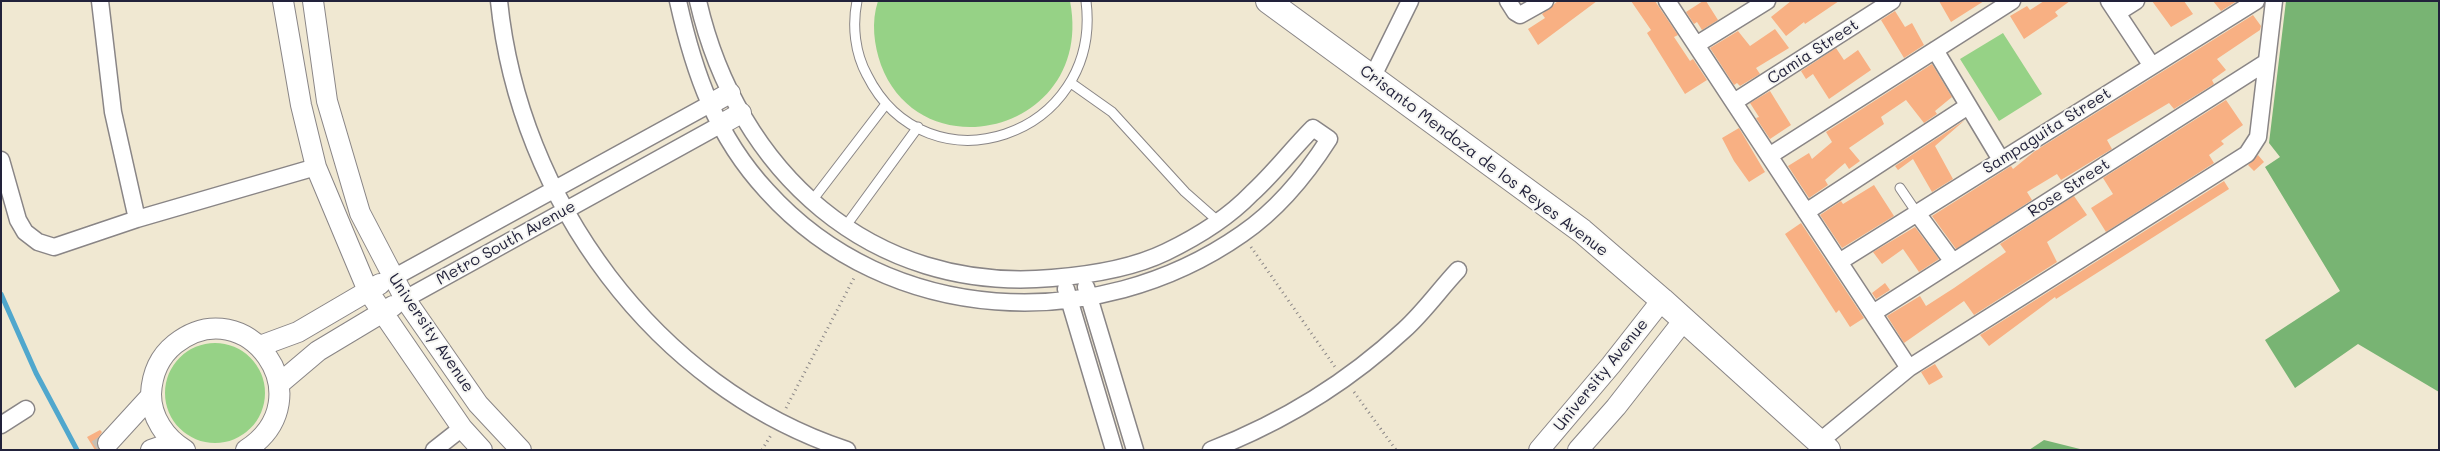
<!DOCTYPE html>
<html>
<head>
<meta charset="utf-8">
<style>
  body { margin:0 }
  #map { position:relative; width:2440px; height:451px; overflow:hidden; background:#f0e8d2; font-family:Mali,sans-serif }
  canvas { display:block }
  .frame { position:absolute; inset:0; border:2px solid #22223b; pointer-events:none }
</style>
</head>
<body>
<div id="map">
<canvas width="2440" height="451"></canvas>
<div class="frame"></div>
</div>
<script>
const c = document.querySelector('canvas').getContext('2d');
c.lineJoin = 'round';
function fillPath(path, color) { c.fillStyle = color; c.fill(path, 'evenodd'); }
function stroke(path, color, width, dash) { c.strokeStyle = color; c.lineWidth = width; c.lineCap = dash ? 'butt' : 'round'; c.setLineDash(dash || []); c.stroke(path); }
function label(font, color, halo, rows, align = 'center') {
  c.font = font + ' Mali,sans-serif'; c.lineWidth = 4; c.setLineDash([]); c.textBaseline = 'middle'; c.strokeStyle = halo; c.fillStyle = color; for (const [text, x, y, turn = 0] of rows) {
    c.save(); c.translate(x, y); c.rotate((+turn || 0) * Math.PI / 180); c.textAlign = isNaN(turn) ? turn : align; if (halo) c.strokeText(text, 0, 0); c.fillText(text, 0, 0); c.restore();
  }
}
const green = new Path2D(`
  M878 1H1070C1095 131 922 174 881 65 874 45 871 22 878 1Z
  M2003 33 2042 94 1999 121 1960 59Z
  M165 393a50 50 0 1 1 100 0a50 50 0 1 1-100 0Z`);
const forest = new Path2D(`
  M2286 1H2439V392L2358 344 2295 388 2265 340 2340 291 2265 167 2280 157 2269 143Z
  M2044 440 2084 450H2029Z`);
const stream = new Path2D(`
  M1 294 36 373 77 450`);
const building = new Path2D(`
  M1558 1H1597L1538 45 1528 29 1545 18 1542 14Z
  M1631 1H1655L1678 35 1674 37 1690 61 1693 59 1707 80 1685 94 1647 33 1651 30Z
  M1703 1H1706L1718 20 1702 30 1697 22 1694 24 1686 12Z
  M1791 1H1839L1805 24 1804 22 1786 36 1771 17Z
  M1939 1H1984L1951 22Z
  M2044 1H2070L2055 12 2058 16 2024 39 2010 16 2027 6 2030 10Z
  M2152 1H2184L2193 14 2171 27Z
  M2213 1H2237L2221 11Z
  M1895 11 1905 27 1912 23 1924 45 1904 58 1881 20Z
  M2253 15 2261 26 2260 30 2217 59 2226 70 2212 80 2214 84 2174 109 2169 103 2107 140 2112 149 2061 180 2057 174 2027 192 2032 200 1956 249 1932 216 2011 166 2013 169 2035 151Z
  M1775 29 1789 48 1756 68 1760 74 1740 86 1737 83 1734 85 1710 48 1738 31 1750 46Z
  M1836 48 1844 60 1858 50 1871 70 1829 99 1813 74 1806 79 1801 71Z
  M1932 64 1952 97 1935 111 1937 114 1924 123 1906 100 1881 117 1884 124 1849 148 1860 161 1849 169 1845 163 1825 180 1828 185 1809 198 1788 166 1809 153 1812 159 1832 142 1826 132Z
  M1770 91 1791 125 1770 139 1756 118 1759 117 1750 103Z
  M2226 100 2243 125 2221 141 2224 144 2209 155 2214 163 2106 232 2091 208 2113 194 2103 178Z
  M1965 120 1935 146 1953 179 1932 192 1913 159 1898 170 1895 166Z
  M1739 128 1765 172 1749 182 1734 161 1722 138Z
  M2258 155 2264 162 2254 171 2248 165Z
  M2224 181 2229 189 2056 299 2055 297 1989 346 1980 335Z
  M1874 185 1894 216 1842 248 1820 215 1841 201 1843 204Z
  M2074 196 2087 215 2047 242 2057 262 1974 315 1964 301 1904 343 1887 316 1920 296 1926 306 1954 288 2006 252 2000 244Z
  M1801 223 1864 318 1850 327 1839 310 1836 313 1785 234Z
  M1915 227 1939 259 1919 272 1903 249 1882 264 1873 252Z
  M1885 283 1890 290 1876 299 1872 293Z
  M1935 364 1943 377 1929 385 1921 372Z
  M100 430 102 432 96 441 99 450H95L87 437Z`);
const tertiaryTunnel = new Path2D(`
  M97 450 108 443`);
const path = new Path2D(`
  M1251 247 1335 367
  M1354 392 1396 450
  M786 408 855 276
  M762 450 771 435`);
const service = new Path2D(`
  M857 1C852 26 855 53 867 75 927 195 1103 137 1086 1
  M1071 83 1112 112 1185 192 1219 222
  M1900 188 1917 213
  M811 202 886 104
  M845 227 918 127`);
const minor = new Path2D(`
  M100 1 113 112 137 219
  M499 1C519 199 655 387 847 450
  M678 1C694 73 716 136 767 191 889 326 1096 336 1242 234 1277 210 1306 175 1329 139L1313 128C1292 149 1274 173 1252 193 1228 218 1197 237 1166 252 1131 269 1090 275 1052 278 871 294 737 171 698 1
  M1508 1 1515 12 1520 15 1545 1
  M1667 1 1909 368
  M2109 1 2152 66
  M2117 13 2136 1
  M1696 45 1767 1
  M1935 50 2001 160
  M1372 78 1410 1
  M1734 102 1892 1
  M1769 156 2012 1
  M1 160 18 220 25 232 38 242 54 247 137 219 316 167
  M1806 212 1968 106
  M1917 213 1953 262
  M1839 262 2256 1
  M393 278 710 104
  M1086 287 1135 450
  M1066 289 1114 450
  M405 299 720 125
  M1873 313 2265 63
  M1 425 26 409
  M1819 442 1909 368 2247 154 2258 137 2274 1
  M434 450 462 428
  M1211 450C1283 422 1347 383 1404 330 1424 312 1440 289 1458 270`);
const tertiary = new Path2D(`
  M283 1 301 105 316 167 368 291 462 428 482 450
  M313 1 327 101 360 213 405 299 478 404 521 450
  M710 104 730 93
  M720 125 741 113
  M260 346 298 332 380 284
  M279 384 318 351 393 306
  M108 443 151 396
  M151 450 174 442
  M185 450C165 438 151 417 151 394 152 374 160 356 175 344 246 288 326 398 246 450
  M1539 450 1611 365 1662 300
  M1578 450 1616 407 1684 320`);
const secondary = new Path2D(`
  M1268 1 1582 231 1662 300 1828 450`);
const streetNames = [
  ["Camia Street",1813,52,-33],
  ["Sampaguita Street",2047,131,-32],
  ["Crisanto Mendoza de los Reyes Avenue",1484,161,37],
  ["Rose Street",2069,188,-33],
  ["Metro South Avenue",506,243,-29],
  ["University Avenue",431,333,56],
  ["University Avenue",1601,375,-51]
];
fillPath(green, '#96d286');
fillPath(forest, '#78b473');
stroke(stream, '#50a7cd', 5);
fillPath(building, '#f8b083');
stroke(tertiaryTunnel, '#c7c0b4', 20, [20, 10]);
stroke(service, '#898586', 11);
stroke(minor, '#898586', 19);
stroke(tertiary, '#898586', 22);
stroke(secondary, '#898586', 26);
stroke(path, '#898586', 3, [1, 4]);
stroke(service, '#fff', 9);
stroke(minor, '#fff', 16);
stroke(tertiary, '#fff', 20);
stroke(secondary, '#fff', 24);
label('16px', '#22223b', '#f6f6f2', streetNames);
</script>
</body>
</html>
